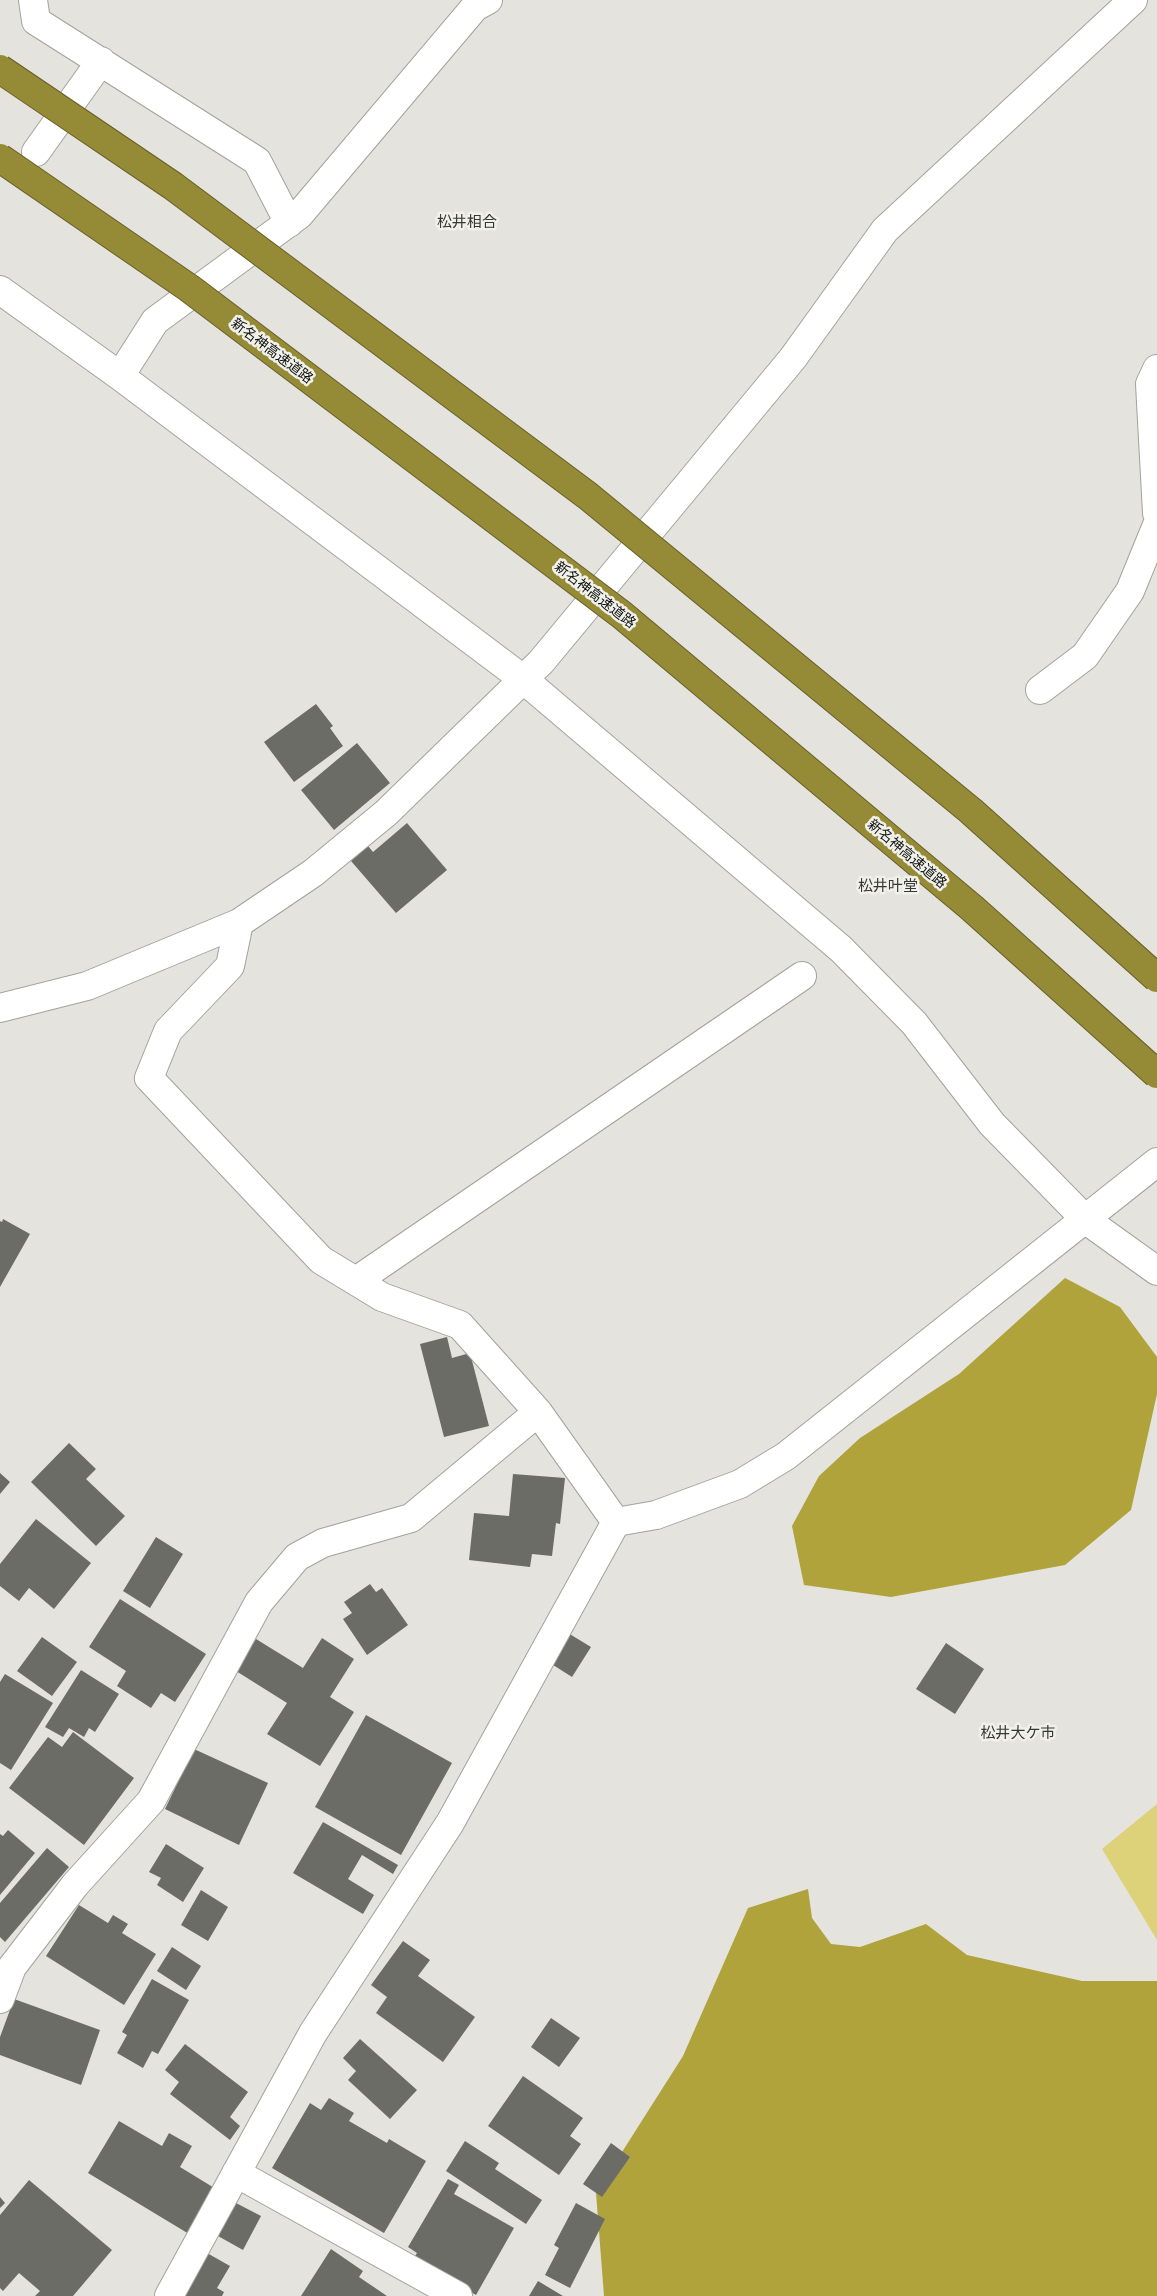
<!DOCTYPE html>
<html>
<head>
<meta charset="utf-8">
<style>
  body { margin:0 }
  canvas { display:block; background:#e4e3de }
</style>
</head>
<body>
<canvas width="1157" height="2296"></canvas>
<script>
const c = document.querySelector('canvas').getContext('2d');
c.lineJoin = 'round';
function fillPath(path, color) { c.fillStyle = color; c.fill(path, 'evenodd'); }
function stroke(path, color, width, dash) { c.strokeStyle = color; c.lineWidth = width; c.lineCap = dash ? 'butt' : 'round'; c.setLineDash(dash || []); c.stroke(path); }
function label(font, color, halo, rows, align = 'center') {
  c.font = font + ' "Public Sans","Noto Sans JP",sans-serif'; c.lineWidth = 5; c.setLineDash([]); c.textBaseline = 'middle'; c.strokeStyle = halo; c.fillStyle = color; for (const [text, x, y, turn = 0] of rows) {
    c.save(); c.translate(x, y); c.rotate((+turn || 0) * Math.PI / 180); c.textAlign = isNaN(turn) ? turn : align; if (halo) c.strokeText(text, 0, 0); c.fillText(text, 0, 0); c.restore();
  }
}
const green = new Path2D(`
  M1157 1804V1940L1102 1849Z`);
const forest = new Path2D(`
  M1065 1278 1120 1307 1157 1357V1394L1131 1510 1065 1565 891 1597 804 1585 792 1526 819 1476 860 1438 959 1374Z
  M808 1889 812 1918 831 1944 860 1947 926 1924 967 1955 1082 1981H1157V2296H604L596 2193 683 2056 748 1908Z`);
const building = new Path2D(`
  M316 704 333 726 330 728 343 746 294 782 264 742Z
  M357 743 390 783 334 830 301 790Z
  M407 823 447 870 396 913 351 861 368 846 373 852Z
  M3 1219 30 1234 0 1287V1221L2 1222Z
  M447 1337 452 1358 470 1353 489 1426 444 1437 420 1344Z
  M69 1443 96 1469 86 1479 125 1516 96 1546 31 1482Z
  M0 1473 10 1482 0 1494Z
  M513 1474 565 1478 560 1524 556 1523 552 1556 532 1554 530 1567 469 1560 474 1513 509 1516Z
  M36 1519 91 1563 54 1609 29 1588 19 1601 0 1586V1564Z
  M156 1537 183 1554 150 1608 123 1591Z
  M370 1584 376 1592 382 1588 408 1625 367 1655 343 1619 352 1613 344 1602Z
  M120 1599 206 1654 175 1702 161 1693 151 1708 117 1686 126 1671 89 1647Z
  M568 1633 591 1647 572 1677 550 1663Z
  M42 1637 77 1662 52 1696 17 1671Z
  M322 1638 354 1659 330 1697 354 1712 320 1766 267 1734 287 1703 236 1671 256 1639 303 1668Z
  M946 1643 984 1669 955 1714 916 1689Z
  M81 1670 119 1694 95 1732 89 1728 84 1737 69 1728 63 1737 45 1727Z
  M5 1674 53 1703 11 1770 0 1763V1682Z
  M366 1715 452 1763 401 1855 315 1807Z
  M73 1732 134 1778 84 1845 9 1788 48 1737 62 1747Z
  M194 1749 268 1783 239 1845 165 1809Z
  M323 1822 398 1865 393 1874 362 1855 348 1879 374 1895 363 1914 293 1873Z
  M8 1830 35 1853 0 1895V1834L3 1836Z
  M166 1844 204 1868 183 1902 157 1885 161 1878 149 1872Z
  M47 1848 69 1867 5 1942 0 1937V1903Z
  M201 1890 228 1907 208 1941 181 1925Z
  M79 1905 108 1923 113 1915 128 1924 122 1933 156 1954 124 2005 46 1956Z
  M403 1941 430 1960 418 1976 475 2017 443 2062 376 2013 387 1997 371 1985Z
  M172 1947 201 1966 186 1990 157 1971Z
  M152 1979 189 2000 158 2054 152 2051 143 2068 117 2053 127 2035 122 2032Z
  M14 1999 100 2030 81 2085 0 2055V2037Z
  M551 2018 580 2038 559 2067 531 2047Z
  M360 2039 417 2090 390 2119 348 2080 356 2071 343 2058Z
  M185 2044 248 2092 230 2117 240 2126 230 2140 170 2094 179 2082 165 2070Z
  M523 2076 583 2118 570 2136 581 2144 559 2175 488 2126Z
  M329 2098 354 2113 349 2121 387 2143 389 2139 426 2161 384 2233 272 2168 310 2103 321 2110Z
  M119 2121 162 2146 169 2133 192 2146 180 2167 216 2189 189 2234 88 2173Z
  M465 2141 499 2163 495 2169 542 2200 526 2224 446 2171Z
  M611 2143 630 2157 602 2197 583 2184Z
  M448 2179 459 2185 454 2194 514 2228 476 2295 413 2259 417 2253 408 2247Z
  M29 2180 112 2250 73 2296H35L40 2291 19 2273 3 2291 0 2288V2215Z
  M0 2197 5 2203 0 2208Z
  M236 2203 261 2216 243 2250 218 2236Z
  M576 2203 605 2219 570 2288 545 2275 559 2248 554 2245Z
  M331 2249 363 2271 359 2277 387 2296H301Z
  M207 2253 230 2266 217 2288 224 2292 222 2296H182Z
  M538 2281 563 2296H529Z`);
const street = new Path2D(`
  M33 0 36 21 257 161 289 223
  M36 152 101 61
  M0 290 120 376 523 679 841 949 914 1023 992 1124 1086 1220 1157 1271
  M1157 369 1150 384 1157 513
  M120 376 155 321 299 215 475 7 488 0
  M1040 690 1085 656 1130 591 1157 525
  M239 923 230 966 168 1031 149 1078 321 1260 382 1297 460 1325 538 1412 616 1522
  M0 1008 87 986 239 923 313 873 386 813 541 662 793 358 885 230 1133 0
  M356 1281 802 976
  M616 1522 656 1515 740 1484 786 1456 1157 1162
  M0 1999 12 1967 75 1885 151 1801 259 1602 297 1557 323 1543 411 1518 538 1412
  M236 2173 458 2296
  M169 2296 313 2033 450 1823 616 1522`);
const highwayBridge = new Path2D(`
  M0 69 173 186 588 496 971 811 1157 978
  M0 158 189 288 622 615 972 908 1157 1074`);
const streetNames = [
  ["新名神高速道路",272,351,37],
  ["新名神高速道路",595,595,38],
  ["新名神高速道路",907,854,40]
];
const neighbourhoodNames = [
  ["松井相合",467,222],
  ["松井叶堂",888,886],
  ["松井大ケ市",1018,1733]
];
fillPath(green, '#ddd179');
fillPath(forest, '#b0a33c');
fillPath(building, '#6c6c67');
stroke(street, '#a3a29d', 30);
stroke(street, '#fff', 28);
stroke(highwayBridge, '#676028', 30, []);
stroke(highwayBridge, '#958a36', 28);
label('14px', '#11110f', '#f1f1eb', streetNames);
label('15px', '#383733', '#f1f1eb', neighbourhoodNames);
</script>
</body>
</html>
